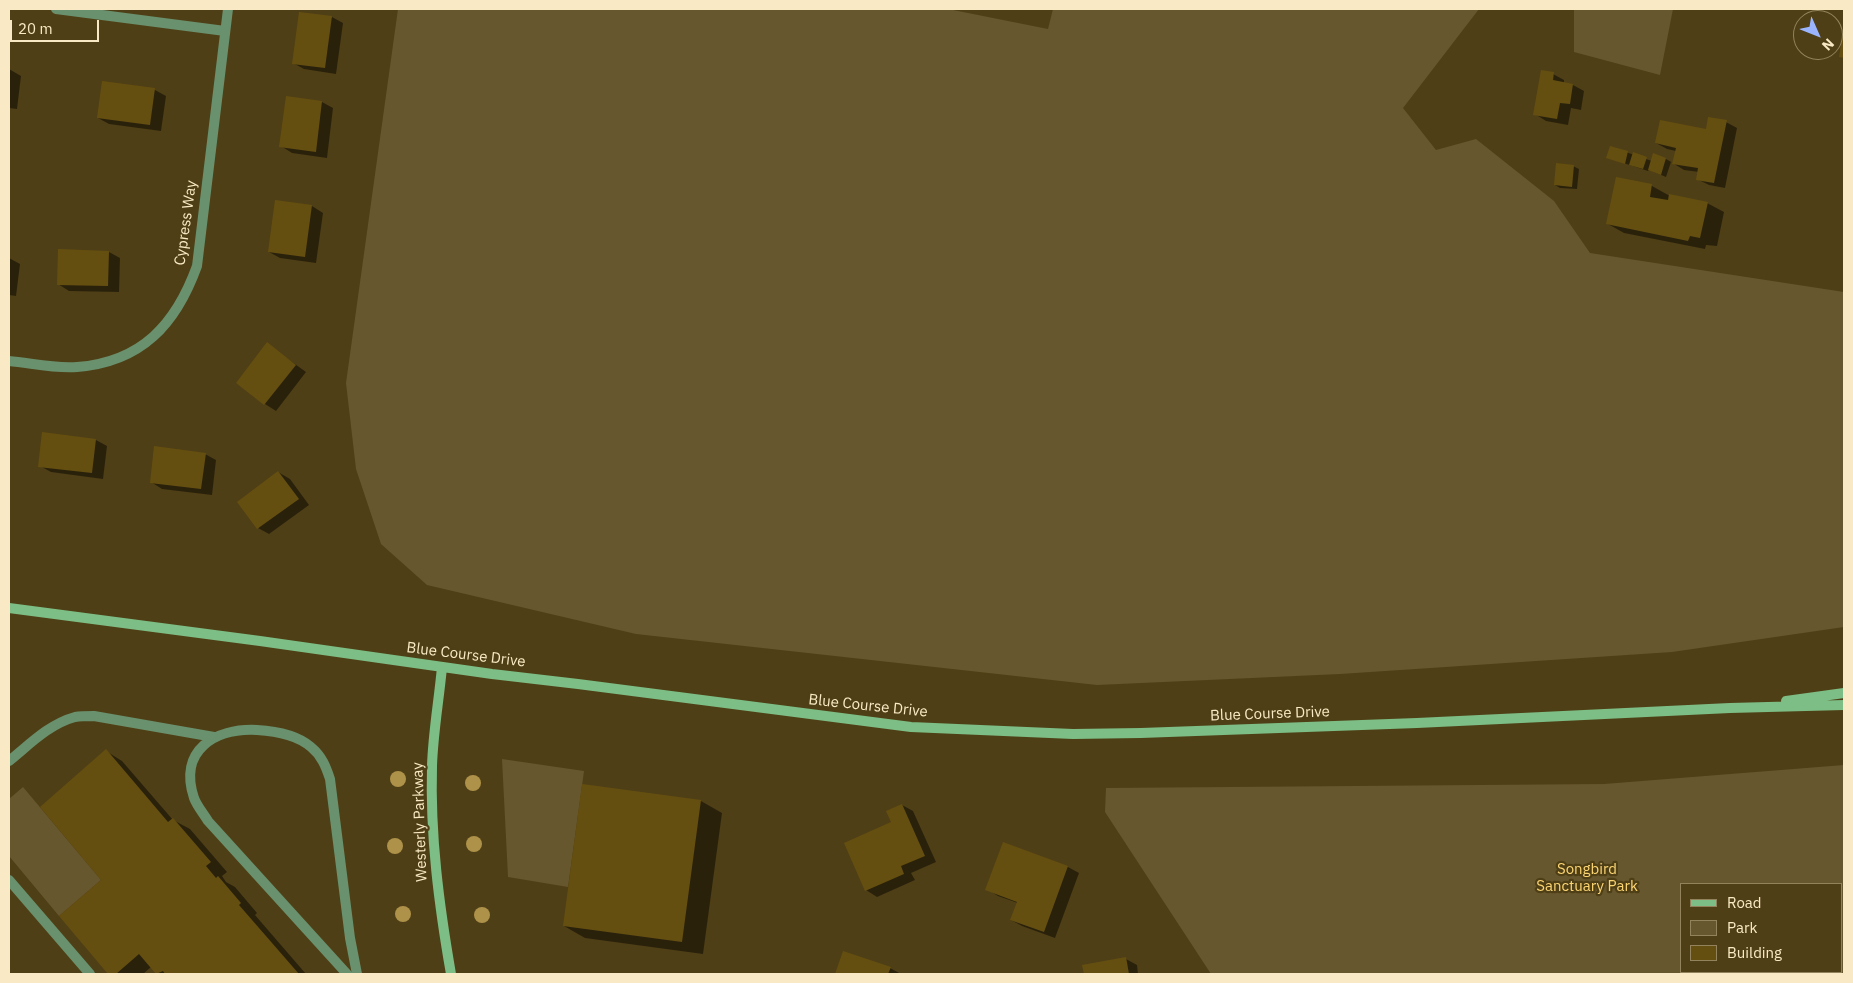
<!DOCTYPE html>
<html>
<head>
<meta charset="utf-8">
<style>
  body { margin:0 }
  #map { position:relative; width:1853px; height:983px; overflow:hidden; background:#4f3f16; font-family:"IBM Plex Sans",sans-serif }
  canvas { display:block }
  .frame { position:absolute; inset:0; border:10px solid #f9eac5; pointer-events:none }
  .legend { position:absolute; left:1680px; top:883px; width:162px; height:90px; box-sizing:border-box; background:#4f3f16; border:1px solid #93835c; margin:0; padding:6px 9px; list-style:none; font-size:15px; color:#f9eac5 }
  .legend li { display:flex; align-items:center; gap:10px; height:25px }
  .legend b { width:25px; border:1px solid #93835c }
  .north { position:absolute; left:1793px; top:10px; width:50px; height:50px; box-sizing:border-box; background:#4f3f16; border:1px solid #93835c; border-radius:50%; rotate:134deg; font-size:14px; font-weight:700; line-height:20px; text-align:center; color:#f9eac5 }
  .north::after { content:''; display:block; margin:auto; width:18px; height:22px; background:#9ab5fd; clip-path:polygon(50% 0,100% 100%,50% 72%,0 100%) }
  .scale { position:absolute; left:10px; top:20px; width:89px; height:22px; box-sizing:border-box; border:2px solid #f9eac5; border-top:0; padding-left:6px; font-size:15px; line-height:18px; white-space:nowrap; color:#f9eac5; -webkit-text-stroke:4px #4f3f16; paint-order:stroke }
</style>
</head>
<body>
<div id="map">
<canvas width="1853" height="983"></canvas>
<div class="frame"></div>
<ul class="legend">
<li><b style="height:6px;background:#7cbe85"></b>Road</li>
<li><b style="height:14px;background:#67572e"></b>Park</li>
<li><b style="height:14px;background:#654f10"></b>Building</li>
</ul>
<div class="north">N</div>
<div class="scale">20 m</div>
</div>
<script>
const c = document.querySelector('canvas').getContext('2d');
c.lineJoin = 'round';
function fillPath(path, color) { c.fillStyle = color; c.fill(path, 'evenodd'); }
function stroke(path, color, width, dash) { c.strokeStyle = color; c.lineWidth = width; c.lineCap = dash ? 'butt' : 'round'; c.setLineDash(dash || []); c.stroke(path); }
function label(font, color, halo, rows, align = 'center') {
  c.font = font + ' "IBM Plex Sans",sans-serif'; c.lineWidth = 4.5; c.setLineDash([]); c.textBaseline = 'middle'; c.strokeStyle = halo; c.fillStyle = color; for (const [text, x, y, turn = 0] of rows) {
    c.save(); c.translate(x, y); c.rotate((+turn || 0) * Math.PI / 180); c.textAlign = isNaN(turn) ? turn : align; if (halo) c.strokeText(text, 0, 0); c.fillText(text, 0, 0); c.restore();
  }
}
const green = new Path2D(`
  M398 9H948L1048 29 1053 9H1479L1403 108 1436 150 1476 139 1554 201 1590 253 1844 292V627L1672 652 1340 674 1097 685 636 634 427 585 381 544 356 469 346 383Z
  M1574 9H1673L1660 75 1574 52Z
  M502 759 584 771 568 887 508 877Z
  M1844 765V974H1211L1105 812 1106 788 1604 784ZM1682 884H1842V972H1682Z
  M23 787 101 880 59 916 9 856V799Z`);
const shadow = new Path2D(`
  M332 17 343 23 336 74 304 69 293 63Z
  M9 69 21 76 17 109 9 108Z
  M1553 74 1564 80V83L1573 85 1584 91 1581 110 1571 108 1568 125 1546 121 1535 114Z
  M155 90 166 96 161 131 109 124 98 118Z
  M322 102 333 108 327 158 292 153 281 146Z
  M1726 122 1737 128 1725 188 1709 185 1697 179 1699 172 1684 170 1671 162 1666 177 1649 170 1648 171 1608 158 1611 147 1652 161 1654 155 1666 159 1673 163 1676 151 1667 149 1656 143 1707 131Z
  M1573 166 1579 169 1577 189 1560 188 1555 185Z
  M1617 178 1652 186 1670 196 1707 203 1724 212 1717 246 1706 245 1705 249 1624 233 1608 224Z
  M276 202 312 206 323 213 316 263 280 258 269 252Z
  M109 252 120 258 119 292 69 291 58 284Z
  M9 258 20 264 16 296 9 295Z
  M267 344 306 372 276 411 265 404 237 383Z
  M44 433 96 440 107 446 103 479 51 472 40 466Z
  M205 454 216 460 212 495 162 489 151 482Z
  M278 472 290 479 309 505 269 534 258 528Z
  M106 751 122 761 173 820 190 829 227 872 222 876 226 882 235 887 257 913 255 915 306 974H158L151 967 143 974H110L61 916 103 880Z
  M583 785 701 801 722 813 703 954 585 938 564 926Z
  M902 805 913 811 936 862 911 873 915 880 877 897 866 890Z
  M1004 844 1068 867 1079 873 1055 938 1022 926 1011 920 1018 903 998 896 987 889Z
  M844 953 890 968 901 974H837Z
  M1126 959 1137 965 1138 974H1085L1083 966Z`);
const building = new Path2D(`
  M299 12 332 16 325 68 292 64Z
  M1843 33H1844V58L1839 57Z
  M1541 70 1554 72 1553 80 1573 84 1570 104 1560 103 1557 119 1533 115Z
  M102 81 155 88 150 125 97 118Z
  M286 96 322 101 316 152 279 147Z
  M1708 117 1727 120 1714 183 1696 180 1698 168 1672 164 1676 148 1655 143 1660 120 1706 129Z
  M1610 146 1628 151 1625 164 1606 158Z
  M1633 152 1647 157 1643 169 1629 165Z
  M1653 153 1666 158 1661 175 1648 170Z
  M1556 163 1574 165 1572 187 1554 185Z
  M1616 177 1652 184 1650 197 1668 200 1669 194 1708 202 1700 238 1690 236 1688 241 1606 224Z
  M275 200 312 205 305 257 268 252Z
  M58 249 109 251 108 286 57 285Z
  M267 342 296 365 264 405 236 383Z
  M42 432 96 439 92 473 38 467Z
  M154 446 206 453 201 489 150 483Z
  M278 471 299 499 257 529 237 502Z
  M106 749 168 822 173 818 211 862 206 866 216 878 218 876 241 903 239 905 299 974H165L163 971 156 974 139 954 116 974H108L59 916 101 880 40 807Z
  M582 784 701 800 682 942 563 926Z
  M902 804 925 856 901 866 904 874 865 891 844 843 891 822 886 811Z
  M1003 842 1068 866 1044 932 1010 920 1017 902 985 890Z
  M843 951 891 967 888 974H835Z
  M1126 957 1129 974H1084L1082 965Z`);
const lane = new Path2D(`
  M9 761C29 745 49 724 75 717 81 716 88 716 94 716L214 737
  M9 880 90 974
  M347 974 208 821C203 813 197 806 194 798 178 750 215 728 257 730 275 731 297 735 311 747 322 756 326 767 330 779L350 938 357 974`);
const street = new Path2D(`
  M56 9 225 31
  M9 361C31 363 55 369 77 367 142 362 176 324 197 266L228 9`);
const secondary = new Path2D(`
  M9 608 260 641 492 674 578 684 911 727 1073 734 1141 733 1417 723 1730 708 1844 705
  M442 667C439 700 433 733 432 766 430 836 439 905 451 974
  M1786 701 1844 693`);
const trees = [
  [398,779],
  [473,783],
  [474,844],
  [395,846],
  [403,914],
  [482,915]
];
const streetNames = [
  ["Cypress Way",186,223,-82],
  ["Blue Course Drive",466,655,7],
  ["Blue Course Drive",868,706,6],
  ["Blue Course Drive",1270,714,-2],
  ["Westerly Parkway",420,822,-92]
];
const parkNames = [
  ["Songbird",1587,870],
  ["Sanctuary Park",1587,887]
];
fillPath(green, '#67572e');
fillPath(shadow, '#0007');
fillPath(building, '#654f10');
stroke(lane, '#69916e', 10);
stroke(street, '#69916e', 10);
stroke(secondary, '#7cbe85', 10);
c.fillStyle = '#ae9249';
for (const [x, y] of trees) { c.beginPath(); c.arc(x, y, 8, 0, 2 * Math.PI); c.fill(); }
label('15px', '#f9eac5', '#4f3f16', streetNames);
label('15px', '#fbd573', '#4f3f16', parkNames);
</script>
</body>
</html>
